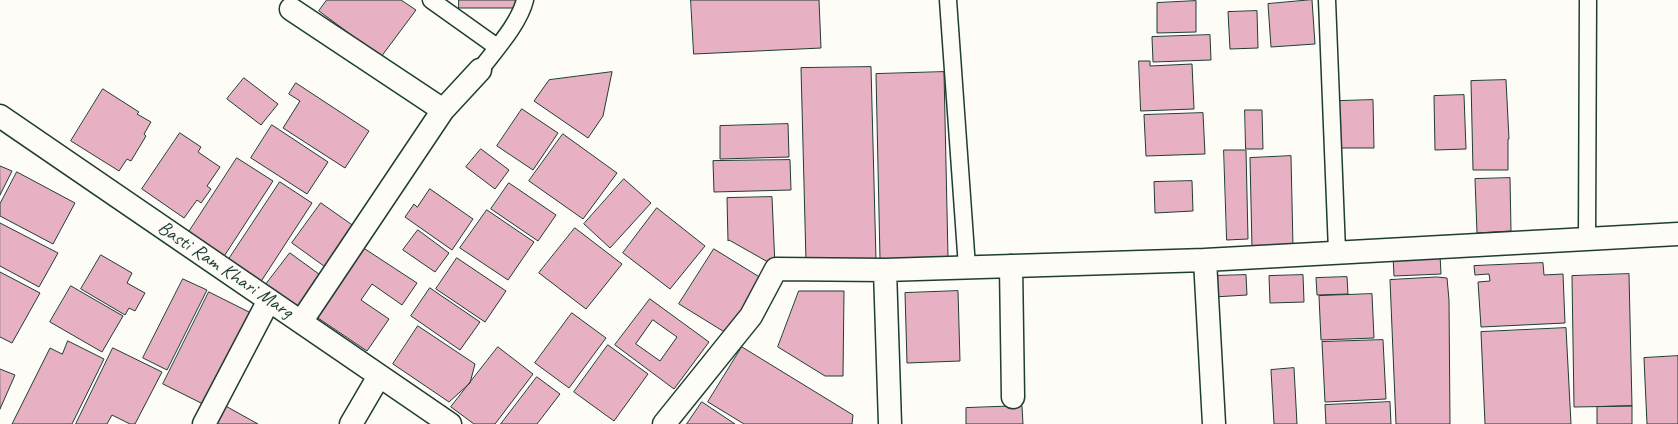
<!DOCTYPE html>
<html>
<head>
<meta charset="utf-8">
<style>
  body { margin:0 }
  canvas { display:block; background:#fdfcf7 }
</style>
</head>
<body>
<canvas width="1678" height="424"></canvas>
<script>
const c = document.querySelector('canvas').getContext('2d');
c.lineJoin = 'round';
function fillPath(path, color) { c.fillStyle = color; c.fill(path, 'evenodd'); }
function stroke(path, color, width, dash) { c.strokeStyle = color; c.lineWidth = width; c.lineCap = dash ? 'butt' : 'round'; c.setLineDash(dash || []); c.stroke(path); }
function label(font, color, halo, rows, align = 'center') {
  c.font = font + ' Caveat,sans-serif'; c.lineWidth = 4; c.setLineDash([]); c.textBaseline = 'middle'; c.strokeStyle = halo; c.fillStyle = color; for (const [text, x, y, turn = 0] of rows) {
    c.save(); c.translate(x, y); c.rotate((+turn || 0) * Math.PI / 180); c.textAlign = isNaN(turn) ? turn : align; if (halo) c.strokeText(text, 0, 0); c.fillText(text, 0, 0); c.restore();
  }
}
const building = new Path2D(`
  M327 0H401L416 10 381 57 319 11Z
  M459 0H518V8H459Z
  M691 0H819L821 48 694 54Z
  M1312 0 1315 44 1271 47 1268 4Z
  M1196 1V32L1157 33V3Z
  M1257 11 1258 48 1230 49 1228 12Z
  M1210 35 1211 60 1153 62 1152 37Z
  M1139 61H1150V66L1192 64 1194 109 1141 111Z
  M871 67 876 260 806 262 801 68Z
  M612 72 603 116 588 138 534 101 549 80Z
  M944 72 948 257 880 259 876 74Z
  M244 78 278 104 261 125 227 99Z
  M1506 80 1509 139H1508V170H1473L1471 81Z
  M296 83 369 131 345 168 283 128 300 101 289 94Z
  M103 89 139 112 137 114 151 122 144 134 146 136 131 161 127 159 119 171 71 141Z
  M1464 95 1466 149 1435 150 1434 96Z
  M1373 100 1374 148H1340L1339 101Z
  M522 109 558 133 533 170 497 146Z
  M1245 110H1262L1263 149H1246Z
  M1203 113 1205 154 1146 156 1144 115Z
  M788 124 789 157 720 159V126Z
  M272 125 328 162 307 194 251 158Z
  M180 133 201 147 198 152 220 167 207 186 211 189 201 203 197 200 184 218 142 189Z
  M563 134 617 173 583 219 529 181Z
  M481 149 509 170 495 189 466 167Z
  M1224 150H1246L1248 239 1227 240Z
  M1291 156 1293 247 1252 248 1250 158Z
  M237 158 273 181 221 261 185 238Z
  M790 160 791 190 714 192 713 161Z
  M0 166 12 171 0 195Z
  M17 172 75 203 53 244 0 216V204Z
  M1510 178 1511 231 1477 233 1475 179Z
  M624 179 651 203 610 248 584 224Z
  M1192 181 1193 211 1155 213 1154 182Z
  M280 182 312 203 260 283 227 262Z
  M509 183 556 215 538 241 491 209Z
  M430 189 473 219 452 250 405 217 414 204 417 207Z
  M772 197 775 266 729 240 728 241 727 198Z
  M321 203 358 229 328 269 292 243Z
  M657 208 705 246 670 289 623 253Z
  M487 210 534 242 508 280 460 248Z
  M0 223 58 253 39 287 0 266Z
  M575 228 622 264 586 309 539 273Z
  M418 230 449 253 435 272 403 250Z
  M362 247 417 283 402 305 372 284 361 300 389 319 367 351 315 316Z
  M714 249 766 281 731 336 679 304Z
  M290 253 323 277 297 312 264 287Z
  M101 255 132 273 127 283 145 293 135 311 129 308 125 315 81 289Z
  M1440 255 1441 274 1394 276 1393 256Z
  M457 258 506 291 485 322 436 289Z
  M1543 263 1544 275 1563 274 1565 323 1481 327 1478 282 1490 281 1489 274 1475 275 1474 266Z
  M0 272 40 293 12 343 0 337Z
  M1629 274 1632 406 1574 407 1572 276Z
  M1246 275 1247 295 1214 297 1213 276Z
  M1303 275 1304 302 1270 303 1269 276Z
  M1347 277 1348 294 1317 295 1316 278Z
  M1437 277 1447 278 1449 300 1450 424H1396L1390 280Z
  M183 279 207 290 167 370 143 358Z
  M71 286 123 316 102 352 50 322Z
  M430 288 480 322 460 350 411 316Z
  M799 291H844L843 376H825L778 347Z
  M958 291 960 361 907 363 905 293Z
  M209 292 255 315 209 407 163 384Z
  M1372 294 1374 338 1321 340 1319 296Z
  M650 299 709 342 674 389 615 345ZM653 320 677 337 660 361 636 344Z
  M572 313 606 338 569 388 535 363Z
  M418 326 475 364 470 383 449 402 393 364Z
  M1566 328 1571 424H1485L1481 332Z
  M1383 340 1386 399 1325 402 1322 342Z
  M68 341 104 359 72 424H12L50 348 62 354Z
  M608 345 648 374 614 421 574 392Z
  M498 347 533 374 495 424H474L451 407Z
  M742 347 853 415 852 424H744L708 402Z
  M113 348 162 372 135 424H130L112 415 107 424H76Z
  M1678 356V424H1647L1644 358Z
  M1294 368 1297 424H1274L1271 370Z
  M0 369 15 375 0 409Z
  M537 377 560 394 537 424H501Z
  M702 402 735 424H687Z
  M1390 402 1391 424H1326L1325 405Z
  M222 404 258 424H211Z
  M1022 406 1023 424H966V408Z
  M1632 406V424H1597V407Z`);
const lane = new Path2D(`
  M431 0 497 47
  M948 0 967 267
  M1327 0 1337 251
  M480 70C495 50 519 24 525 0
  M1587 238 1588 0`);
const street = new Path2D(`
  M291 9 443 110
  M0 116 450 424
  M1205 260 1214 424
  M1011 266 1013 397
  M885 270 890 424
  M301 322 443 110 480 70
  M204 424 269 300
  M351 424 379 376
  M664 424 751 316 776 269 885 270 1205 260 1678 234`);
const streetNames = [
  ["Basti Ram Khari Marg",225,270,34]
];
fillPath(building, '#e8b0c3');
stroke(building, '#1f3d34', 1);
stroke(lane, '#1f3d34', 19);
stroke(street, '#1f3d34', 25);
stroke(lane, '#fdfcf7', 16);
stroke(street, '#fdfcf7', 22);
label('20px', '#1f3d34', '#fdfcf7', streetNames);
</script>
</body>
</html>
